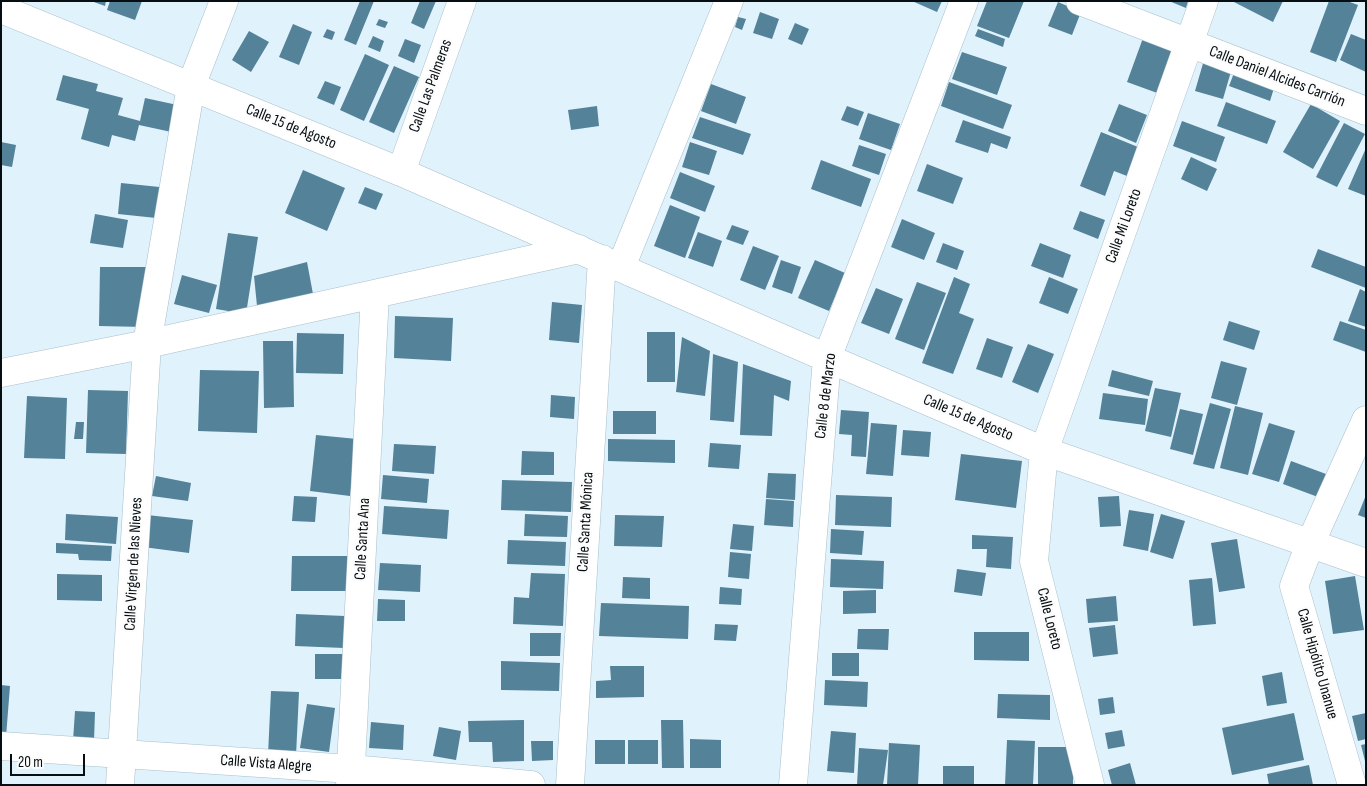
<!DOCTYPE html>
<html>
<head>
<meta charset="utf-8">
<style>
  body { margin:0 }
  #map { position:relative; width:1367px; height:786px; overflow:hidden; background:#e0f2fc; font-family:"Sofia Sans Condensed",sans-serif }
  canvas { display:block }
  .frame { position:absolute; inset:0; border:2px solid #060e12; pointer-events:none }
  .scale { position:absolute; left:10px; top:754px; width:75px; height:22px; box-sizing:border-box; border:2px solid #060e12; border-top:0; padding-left:6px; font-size:15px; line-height:18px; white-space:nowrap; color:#060e12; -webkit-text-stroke:4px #fcfcfc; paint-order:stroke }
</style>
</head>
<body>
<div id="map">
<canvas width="1367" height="786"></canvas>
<div class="frame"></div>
<div class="scale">20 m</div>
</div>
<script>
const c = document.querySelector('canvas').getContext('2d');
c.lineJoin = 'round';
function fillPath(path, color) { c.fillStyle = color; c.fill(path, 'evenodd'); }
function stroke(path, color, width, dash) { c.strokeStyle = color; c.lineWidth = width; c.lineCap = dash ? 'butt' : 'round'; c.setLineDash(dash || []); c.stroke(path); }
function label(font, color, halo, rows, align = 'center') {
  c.font = font + ' "Sofia Sans Condensed",sans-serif'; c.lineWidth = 5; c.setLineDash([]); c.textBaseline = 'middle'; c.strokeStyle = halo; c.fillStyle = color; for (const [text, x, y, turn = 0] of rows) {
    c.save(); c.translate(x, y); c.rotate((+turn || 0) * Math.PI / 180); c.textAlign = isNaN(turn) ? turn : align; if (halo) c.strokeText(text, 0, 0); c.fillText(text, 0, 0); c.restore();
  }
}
const building = new Path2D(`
  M91 1H106L105 6Z
  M110 1H142L135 20 107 10Z
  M360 1H374L356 45 344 40Z
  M420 1H436L424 29 411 23Z
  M912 1H942L937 12Z
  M987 1H1024L1009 38 977 26Z
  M1169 1H1188L1186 8Z
  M1232 1H1283L1273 22Z
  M1329 1H1347L1358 5 1336 62 1310 52Z
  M1058 2 1081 12 1072 35 1048 26Z
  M760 12 779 19 772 39 753 33Z
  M738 17 746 19 742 30 735 27Z
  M379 19 388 22 385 28 376 25Z
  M795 23 809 29 802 45 788 39Z
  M293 24 312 32 299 65 279 57Z
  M327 29 335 32 332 40 323 37Z
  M978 29 1005 39 1003 47 975 36Z
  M249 31 269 42 251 72 232 60Z
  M1351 34 1366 40V72L1340 60Z
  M373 36 384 41 380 52 368 47Z
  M1143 38 1176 50 1160 94 1127 82Z
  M405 39 421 45 414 63 398 56Z
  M962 52 1007 67 997 95 952 79Z
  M365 54 389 65 364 121 340 110Z
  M1204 60 1232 68 1223 99 1195 91Z
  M394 66 419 77 394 133 369 122Z
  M1234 73 1274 88 1270 101 1229 86Z
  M63 75 98 84 96 91 123 98 118 115 140 121 145 98 182 106 176 133 139 125 135 141 112 135 109 147 81 139 89 109 56 100Z
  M325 81 341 87 334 105 317 98Z
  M949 82 1012 105 1003 129 941 106Z
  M711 84 746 97 736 124 701 111Z
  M1226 102 1276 121 1267 144 1217 126Z
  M1119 104 1147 115 1136 143 1108 131Z
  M1311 104 1340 121 1313 169 1283 152Z
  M597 106 599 126 571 130 568 110Z
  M847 106 864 112 858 126 841 120Z
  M868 113 900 124 891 150 859 139Z
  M700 117 751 134 743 155 692 138Z
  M963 120 1011 137 1007 149 991 143 988 153 955 142Z
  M1182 121 1225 137 1216 162 1173 146Z
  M1344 123 1365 134 1337 187 1316 177Z
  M1101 132 1138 147 1127 176 1114 171 1105 196 1080 186Z
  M1 142 16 145 12 167 1 165Z
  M690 142 717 151 709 175 682 167Z
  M859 145 886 154 879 175 852 166Z
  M1366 148V196L1348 189Z
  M1191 157 1217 169 1207 191 1181 179Z
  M821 160 871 179 861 207 811 189Z
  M927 164 963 178 953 204 917 191Z
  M303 170 345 188 327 231 285 213Z
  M680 172 715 186 705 212 670 198Z
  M121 183 169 188 166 219 118 214Z
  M365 187 383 194 376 210 358 203Z
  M670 205 700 217 685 258 654 246Z
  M1080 211 1105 220 1098 239 1073 229Z
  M95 214 128 220 123 248 90 243Z
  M902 219 935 233 924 260 891 247Z
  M732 225 749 231 743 245 726 239Z
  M698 232 722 241 713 267 688 258Z
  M228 233 258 237 246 314 216 309Z
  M943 243 964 251 957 270 936 262Z
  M1040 243 1071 255 1063 278 1031 266Z
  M753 246 779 256 765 290 740 280Z
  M1318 249 1366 267V288L1311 267Z
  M781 260 801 267 792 294 772 287Z
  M815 260 845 273 829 311 798 298Z
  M307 262 313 294 257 306 254 276Z
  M100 267H146L145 327 99 326Z
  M182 275 217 285 209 313 174 304Z
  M954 277 970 284 959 313 974 319 953 374 922 363Z
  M1049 277 1078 289 1068 314 1039 303Z
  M917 282 946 293 924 350 895 339Z
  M876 288 903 299 889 334 861 323Z
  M1360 289 1366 292V327L1348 321Z
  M552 302 582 305 579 343 549 340Z
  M395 316 453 318 451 361 394 358Z
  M1229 321 1260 331 1254 350 1223 340Z
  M1340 321 1366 330V352L1333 340Z
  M647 332H675V382H647Z
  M297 333 344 334 343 374 296 373Z
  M682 337 710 351 705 396 676 392Z
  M987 338 1013 347 1002 378 976 369Z
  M263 341H293L294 407 264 408Z
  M1028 344 1054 354 1038 393 1012 382Z
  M713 354 738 362 734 422 710 420Z
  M1221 361 1247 368 1237 405 1211 398Z
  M743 364 791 381 789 401 774 395 772 436 740 435Z
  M200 370 259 371 257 433 198 431Z
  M1112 370 1153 381 1149 396 1108 386Z
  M1155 388 1181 393 1171 437 1145 431Z
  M88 390 128 391 126 454 86 453Z
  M1103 393 1148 399 1145 425 1099 419Z
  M551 395 575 397 574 419 550 417Z
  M27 396 67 398 65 459 24 458Z
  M1210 403 1231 409 1214 469 1193 464Z
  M1235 406 1263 413 1248 475 1220 468Z
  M1180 409 1203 414 1193 455 1170 449Z
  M841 410 869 412 866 457 851 456 852 435 839 434Z
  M613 411H656V434H613Z
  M76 422H84L83 439H74Z
  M871 423 897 425 893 476 866 474Z
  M1269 423 1295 431 1279 482 1252 474Z
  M903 430 931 432 929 457 901 455Z
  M316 435 357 439 350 496 310 491Z
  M608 439 675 440V463L608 461Z
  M710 443 741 445 739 469 708 467Z
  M394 444 436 446 434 474 392 471Z
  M522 451 554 452V475H521Z
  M961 454 1022 461 1016 508 955 500Z
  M1291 461 1326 474 1318 497 1283 484Z
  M768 473 796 474 795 500 766 498Z
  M383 475 429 479 427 503 381 499Z
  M156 476 191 483 188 501 152 496Z
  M502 480 572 482 571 512 501 510Z
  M836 495 892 497 891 527 835 525Z
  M1366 495V518L1358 515Z
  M294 496 317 497 315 522 292 521Z
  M1119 496 1121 526 1100 527 1098 497Z
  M766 499 794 501 793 527 764 525Z
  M384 506 449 510 447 539 382 534Z
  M1129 510 1154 514 1148 551 1123 546Z
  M66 514 118 517 116 544 65 540Z
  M525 514 568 516 567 537 524 536Z
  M1161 514 1185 521 1173 559 1150 552Z
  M147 515 193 520 189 553 143 547Z
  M615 515 664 516 662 547 614 546Z
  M733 524 754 526 752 551 730 549Z
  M831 529 864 531 862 555 830 553Z
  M972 535 1013 537 1011 569 986 567 987 549H972Z
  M1237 539 1245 588 1219 592 1211 543Z
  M508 540 566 542 565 566 507 564Z
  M56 543 112 546 111 561 79 560 78 554 56 553Z
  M730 552 751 554 749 579 728 577Z
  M292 556H349L348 591H291Z
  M831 559 884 561 883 589 830 587Z
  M380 563 421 565 420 592 378 590Z
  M957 569 986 573 982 596 954 592Z
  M531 573 565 574 563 626 513 624 514 597 529 598Z
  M57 574 102 575V601L57 600Z
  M1355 576 1364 630 1333 634 1325 581Z
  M623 577 650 578V599L622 598Z
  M1212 578 1216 624 1193 626 1189 580Z
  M720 587 742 589 741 605 719 604Z
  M876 590V613L843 614V591Z
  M1116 596 1118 621 1088 623 1086 599Z
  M378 599 405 600V621H377Z
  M601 603 689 606 688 639 599 636Z
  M296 614 345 616 344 648 295 646Z
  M715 624 738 625 736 641 714 640Z
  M1115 625 1118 654 1093 657 1089 628Z
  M858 629H889L888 650 857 649Z
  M974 632H1029V661L974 660Z
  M530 633H561L560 656H530Z
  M832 653H859V676H832Z
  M315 654H343V679H315Z
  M501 661 560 663 559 691 501 690Z
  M610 666H644V697L596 698V681L611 680Z
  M1282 672 1287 703 1267 706 1262 676Z
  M825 680 868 682 867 707 824 705Z
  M1 685 10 686 6 737H1Z
  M271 691 299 692 296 756 268 755Z
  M998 694 1050 695V720L997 718Z
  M1113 697 1115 713 1100 715 1098 699Z
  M307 704 335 708 329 752 300 748Z
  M75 711 95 712 94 741H73Z
  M1294 713 1304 760 1232 775 1222 728Z
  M1366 713V739L1358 741 1352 716Z
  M524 720V761L493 762 492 742H469L468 721Z
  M661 720H683L684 768H662Z
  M371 722 404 725 403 750 369 748Z
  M439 727 461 731 456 760 433 756Z
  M1122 730 1125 746 1108 749 1105 733Z
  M831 731 856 733 854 773 827 771Z
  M690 739 721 740V768H690Z
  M595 740H625V764H595Z
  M628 740H658V764H628Z
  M1007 740 1035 741 1033 785H1005Z
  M531 741H553V760L532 761Z
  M889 743 920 745 918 785H887Z
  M1366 744V761H1365L1361 745Z
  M1038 747H1073V785H1038Z
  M859 748 888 750 883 785H857Z
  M1130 763 1136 785H1112L1108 770Z
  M1309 765 1313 785H1269L1267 774Z
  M943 766H974V785H943Z`);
const minor = new Path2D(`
  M1080 1 1366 111
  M1 9 401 172 827 358 1044 451 1366 563
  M401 172 462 1
  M621 267 729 1
  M1 373 147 344 579 249
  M1 746 351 769 531 785
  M120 785 147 344 191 86 224 1
  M350 785 375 294
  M570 785 602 259
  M793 785 827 358 964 1
  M1090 785 1034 561 1044 451 1204 1
  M1352 785 1294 586 1310 544 1366 420`);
const streetNames = [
  ["Calle Daniel Alcides Carrión",1277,77,21],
  ["Calle Las Palmeras",431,86,-70],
  ["Calle 15 de Agosto",291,127,22],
  ["Calle Mi Loreto",1124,226,-70],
  ["Calle 8 de Marzo",826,396,-83],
  ["Calle 15 de Agosto",968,418,23],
  ["Calle Santa Mónica",586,522,-87],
  ["Calle Santa Ana",363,539,-87],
  ["Calle Virgen de las Nieves",134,564,-87],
  ["Calle Loreto",1049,619,76],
  ["Calle Hipólito Unanue",1317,664,74],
  ["Calle Vista Alegre",266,764,4]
];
fillPath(building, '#538299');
stroke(minor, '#a9bfcb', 29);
stroke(minor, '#fff', 28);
label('16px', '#060e12', '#fcfcfc', streetNames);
</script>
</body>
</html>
